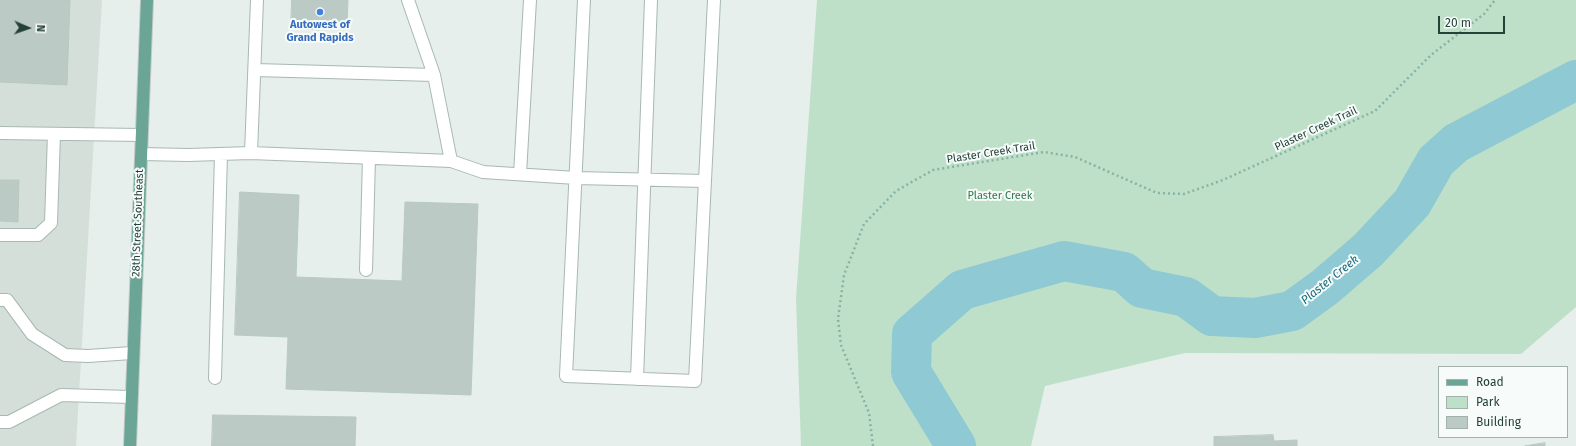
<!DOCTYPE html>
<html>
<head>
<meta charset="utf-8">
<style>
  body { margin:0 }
  #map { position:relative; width:1576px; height:446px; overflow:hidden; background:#e6efeb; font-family:"Fira Sans",sans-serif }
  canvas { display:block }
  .legend { position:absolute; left:1438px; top:366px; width:130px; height:72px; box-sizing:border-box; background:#f7fbf9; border:1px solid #a3b1ad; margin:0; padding:5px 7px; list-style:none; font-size:12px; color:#24423a }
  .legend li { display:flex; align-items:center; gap:8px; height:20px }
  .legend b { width:20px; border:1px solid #a3b1ad }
  .north { position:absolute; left:8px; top:8px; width:40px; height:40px; -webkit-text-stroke:3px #f7fbf9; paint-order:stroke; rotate:92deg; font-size:11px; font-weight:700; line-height:16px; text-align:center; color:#24423a }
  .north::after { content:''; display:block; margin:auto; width:14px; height:18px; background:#24423a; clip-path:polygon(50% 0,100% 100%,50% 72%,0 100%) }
  .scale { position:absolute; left:1438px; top:16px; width:67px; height:18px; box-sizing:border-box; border:2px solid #24423a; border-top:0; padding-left:5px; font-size:12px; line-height:14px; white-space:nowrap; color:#24423a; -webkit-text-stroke:3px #f7fbf9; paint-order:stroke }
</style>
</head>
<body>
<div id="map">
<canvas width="1576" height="446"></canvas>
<ul class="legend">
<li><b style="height:5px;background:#6aa596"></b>Road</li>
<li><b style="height:11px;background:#bfe0c8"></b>Park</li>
<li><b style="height:11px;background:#bbcac4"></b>Building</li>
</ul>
<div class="north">N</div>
<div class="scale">20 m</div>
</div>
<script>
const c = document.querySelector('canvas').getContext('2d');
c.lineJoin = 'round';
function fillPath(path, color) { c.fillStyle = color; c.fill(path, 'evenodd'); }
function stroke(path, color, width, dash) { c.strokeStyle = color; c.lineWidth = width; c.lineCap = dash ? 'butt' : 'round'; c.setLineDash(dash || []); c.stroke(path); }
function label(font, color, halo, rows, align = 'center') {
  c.font = font + ' "Fira Sans",sans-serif'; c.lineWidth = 4; c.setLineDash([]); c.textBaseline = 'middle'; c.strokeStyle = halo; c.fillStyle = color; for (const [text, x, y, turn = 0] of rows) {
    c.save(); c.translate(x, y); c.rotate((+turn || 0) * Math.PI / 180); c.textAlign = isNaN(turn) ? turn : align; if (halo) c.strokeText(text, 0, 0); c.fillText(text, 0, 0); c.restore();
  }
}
const built = new Path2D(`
  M0 0H102L76 446H0Z`);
const green = new Path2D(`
  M817 0H1576V307L1521 354 1185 353 1045 386 1031 446H801L796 299Z`);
const river = new Path2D(`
  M956 446 911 372 912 334 962 290 1064 261 1124 272 1142 288 1186 297 1212 316 1255 318 1292 311 1325 287 1368 250 1412 203 1436 161 1456 143 1576 80`);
const building = new Path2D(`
  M0 0H70L67 85 0 82Z
  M292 0H348L347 25 319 23V30L291 28Z
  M0 180H19L18 222 0 221Z
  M240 192 299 195 296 277 402 281 405 202 478 204 471 395 286 389 288 337 235 335Z
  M213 415 356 417 355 446H212Z
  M1273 435 1274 441 1297 440V446H1214V437Z
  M1545 443V446H1525Z`);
const path = new Path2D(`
  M873 446 869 413 841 345 838 319 844 275 864 224 896 191 933 170 1044 152 1075 157 1157 193 1184 194 1223 180 1375 111 1431 55 1484 14 1495 0`);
const lane = new Path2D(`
  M584 0 566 376 695 381 714 0
  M255 70 434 75
  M0 133 141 135
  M251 153 257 0
  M141 154 188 155 251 153 451 161 434 75 408 0
  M451 161 483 172 576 178 705 181
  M520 174 530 0
  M0 235H38L51 223 54 134
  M366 270 369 158
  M0 300H7L32 334 65 355 88 356 132 353
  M215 378 221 154
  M637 379 651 0
  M0 422H9L61 395 131 397`);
const primary = new Path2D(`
  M130 446 147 0`);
const markers = [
  [320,12,4,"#3f7fe0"]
];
const shopNames = [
  ["Autowest of",320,25],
  ["Grand Rapids",320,38]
];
const streetNames = [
  ["Plaster Creek Trail",1316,129,-25],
  ["Plaster Creek Trail",991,153,-9],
  ["28th Street Southeast",138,223,-88]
];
const parkNames = [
  ["Plaster Creek",1000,196]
];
const waterNames = [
  ["Plaster Creek",1330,280,-39]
];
fillPath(built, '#d4dfda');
fillPath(green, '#bfe0c8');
stroke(river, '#8ec9d4', 40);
fillPath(building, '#bbcac4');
stroke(building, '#b8c9c2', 1);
stroke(lane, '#a8b8b2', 14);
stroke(primary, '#c2cac8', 14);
stroke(path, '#86b3a5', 2.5, [2, 3]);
stroke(lane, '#fff', 12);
stroke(primary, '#6aa596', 12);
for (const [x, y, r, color] of markers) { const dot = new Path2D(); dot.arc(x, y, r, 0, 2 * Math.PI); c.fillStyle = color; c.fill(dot); stroke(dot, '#f7fbf9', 1.5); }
label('bold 11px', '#366cbe', '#f7fbf9', shopNames);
label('11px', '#24423a', '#f7fbf9', streetNames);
label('11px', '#2d7a4b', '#f7fbf9', parkNames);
label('italic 12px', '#1c6f80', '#f7fbf9', waterNames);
</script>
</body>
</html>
